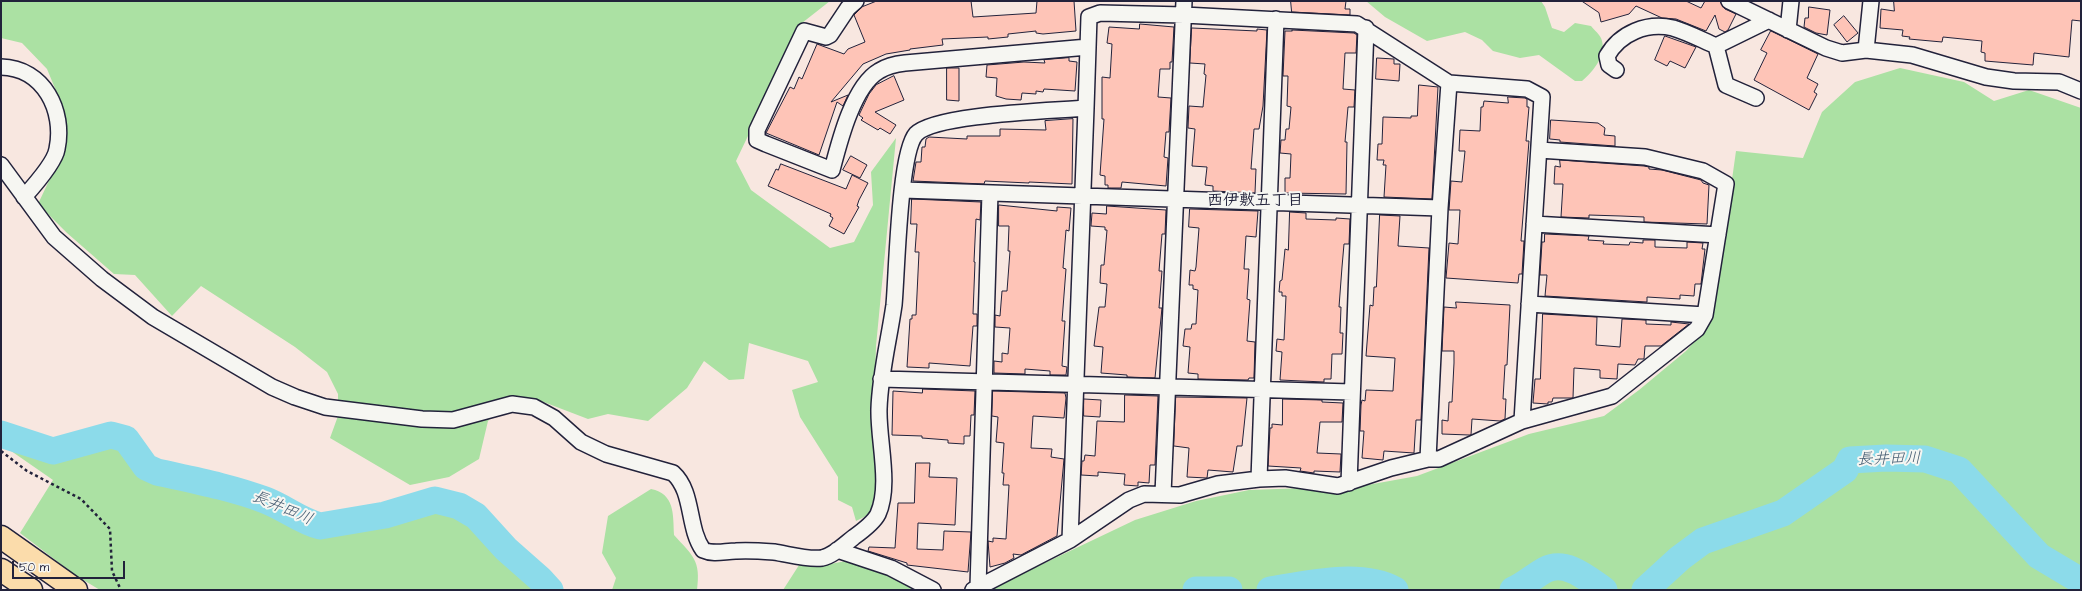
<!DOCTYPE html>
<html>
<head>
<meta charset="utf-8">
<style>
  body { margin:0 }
  #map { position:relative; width:2082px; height:591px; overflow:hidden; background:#f8e7e0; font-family:"Architects Daughter",sans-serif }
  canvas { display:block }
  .frame { position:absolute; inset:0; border:2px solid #22223b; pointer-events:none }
  .scale { position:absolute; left:12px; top:561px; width:113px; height:18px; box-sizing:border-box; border:2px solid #22223b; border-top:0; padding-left:5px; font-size:12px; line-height:14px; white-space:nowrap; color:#22223b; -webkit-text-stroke:3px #f6f6f2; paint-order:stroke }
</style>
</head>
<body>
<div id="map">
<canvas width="2082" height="591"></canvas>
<div class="frame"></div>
<div class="scale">50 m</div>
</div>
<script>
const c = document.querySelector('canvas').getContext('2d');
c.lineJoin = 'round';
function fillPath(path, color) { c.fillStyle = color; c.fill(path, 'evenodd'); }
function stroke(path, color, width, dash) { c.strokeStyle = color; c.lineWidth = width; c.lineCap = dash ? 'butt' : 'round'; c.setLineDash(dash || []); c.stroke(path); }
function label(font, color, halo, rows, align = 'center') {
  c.font = font + ' "Architects Daughter","Klee One",sans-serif'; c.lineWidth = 4; c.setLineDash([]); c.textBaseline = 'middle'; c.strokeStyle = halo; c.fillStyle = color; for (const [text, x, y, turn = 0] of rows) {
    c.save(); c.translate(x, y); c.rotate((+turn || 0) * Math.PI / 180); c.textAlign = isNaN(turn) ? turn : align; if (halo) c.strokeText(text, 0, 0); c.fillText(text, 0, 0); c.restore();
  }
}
const green = new Path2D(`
  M1 1H830L802 23 736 161 751 190 830 248 854 242 873 205 871 172 896 138 876 346 873 438 879 475 870 514 856 521 852 507 838 500V477L800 417 792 390 818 382 808 361 749 343 744 379 729 380 704 361 687 388 648 421 608 414 588 419 541 401H506L488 421 479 459 449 477 410 485 330 438 338 416V394L327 372 295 347 201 286 172 316 135 275 114 274 67 233 38 204 62 153 63 121 59 98 47 69 22 43 1 38Z
  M1366 1H1541L1545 7 1552 28 1564 32 1575 23 1591 26C1594 30 1601 35 1602 41 1606 56 1593 72 1582 81H1575L1539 55 1520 58 1493 51 1482 40 1465 32 1427 41 1385 17Z
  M1900 68 1964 82 1994 101 2029 90 2081 108V590H988L1135 520 1196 501 1249 490 1362 486 1417 476 1529 434 1604 416 1639 390 1686 351 1709 325 1718 279 1736 151 1803 158 1822 112 1855 82Z
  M114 439 124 444 140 469 156 477 221 492 258 503 303 528 323 530 393 517 418 508 451 509 468 519 496 544 534 590H100L75 575 20 533 53 480 1 444V440C18 447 41 460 61 455 79 450 94 440 114 439Z
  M651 489C675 494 673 514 674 535 693 556 701 560 697 590H612L616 578 602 553 608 516Z
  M846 561 865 565 915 584 920 590H783L801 562 825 565Z`);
const river = new Path2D(`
  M1 434 53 451 111 435 126 439 146 467 157 472C193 480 230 487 265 500 284 507 300 521 320 526L385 515 435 500 459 506 476 516 506 549 540 579 550 590
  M1196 590H1229
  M1270 590C1307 584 1361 571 1395 590
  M1513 590C1525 585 1534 576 1545 570 1566 559 1588 579 1604 590
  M1645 590 1680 558 1703 541 1783 513 1845 470 1850 460 1886 458 1925 459 1959 470 2039 556 2081 581`);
const building = new Path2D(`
  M877 1H971L973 17 1036 13 1037 1H1074L1076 31 1043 34 1036 33V31L1008 34V37L988 39V37L942 39 943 45 910 49V50L886 54 863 64 831 102 848 95 843 106 837 102 819 155 766 133 790 87 794 89 799 77 802 79 817 44 844 54 848 49 865 42 854 15 862 7Z
  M1291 1H1346L1345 9H1350V15L1292 12Z
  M1582 1H1686L1701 8 1705 1H1720L1725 9 1736 14 1728 30 1725 32 1719 29 1715 15 1706 31 1676 19 1662 18 1636 6 1629 14 1601 22 1599 13Z
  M1894 1H2081V21L2072 20 2069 57 2034 53 2033 65 1985 61V53L1981 52 1982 41 1943 37 1942 42 1909 39 1910 37 1902 36 1903 30 1880 28 1881 9 1894 11Z
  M1809 7 1830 10 1827 35 1816 33 1804 27 1805 18H1808Z
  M1844 16 1858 33 1847 42 1834 25Z
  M1140 24 1174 27 1172 62H1170V69H1160L1158 97 1171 98 1169 132H1166L1164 157 1168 158 1166 186 1122 182 1121 188H1108V185H1105V176L1100 175 1104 119H1102V77L1110 78 1112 44 1107 43 1109 27 1139 29Z
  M1192 28 1257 31V29L1267 30 1263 106 1259 129H1254L1251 169H1256L1255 193 1213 191V186L1205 185 1207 167 1192 166 1195 129 1188 128 1189 106 1203 107 1206 75 1204 74 1205 64 1190 63Z
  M1292 30 1354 33 1357 35 1356 53H1345L1343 89 1355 90 1354 107H1348L1345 142H1347L1346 194 1285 193V178H1290L1291 154 1280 153 1281 140H1285L1286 129H1289L1291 107 1287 106 1288 76H1283L1285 31H1292Z
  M1771 31 1818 54 1807 78 1818 84 1814 92 1817 94 1809 110 1754 80 1767 53 1761 50Z
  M1665 36 1696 47 1685 68 1670 61 1667 66 1655 60Z
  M1069 58V61L1077 62 1075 91 1044 89 1043 92 1036 91V94L1022 93 1021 100 1006 99 996 96 997 78 986 77 987 65 1024 62 1045 63 1044 60Z
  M1377 58 1394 59V64H1400L1399 81 1376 79Z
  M947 68H959V101L947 100Z
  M894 76 904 100 875 112 896 125 890 134 880 128 878 130 861 120 863 118 859 115 869 94 876 85Z
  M1419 85 1438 87 1432 199 1384 197 1386 165H1383L1384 160H1377L1378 144H1382L1383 117 1411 118V116H1417Z
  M1508 97 1525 98 1527 99V107H1529L1526 141H1529L1521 241H1524L1522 274H1519L1518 283 1446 278 1449 243 1458 244 1460 210H1449L1451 181 1462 182 1465 151H1459L1460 130 1480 131 1481 107H1483L1484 101 1508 103Z
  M1073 119 1072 184 1029 182V183L985 181 984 184 913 181 916 162H921L922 147H925L926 139 929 137 967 139V136H1000V129L1046 130 1045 121Z
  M1551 120 1598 123 1605 128 1604 135 1615 136V146L1560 142V140L1550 139Z
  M851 156 867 165 860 178 843 170Z
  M1560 160 1644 166 1649 167V169L1662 170 1701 180 1703 183 1709 185 1707 224 1644 222V217L1621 216 1589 215V218L1561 217 1563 184H1554L1555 166 1560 167Z
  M781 164 846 189 852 175 868 183 859 200 857 206 859 207 844 234 829 226 833 218 830 216 831 214 768 186 776 169 778 170Z
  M912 199 981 202 980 220 976 219 974 262H975L973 314H977V326H973L970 366 929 363V368L907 367 910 319H912V315H916L919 252H915L917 224H911Z
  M999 205 1057 211V207L1071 208 1069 231 1066 230 1063 268 1066 269 1062 321H1065L1062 366 1067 367 1066 375H1050V371L1025 369V374L994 373V361L1002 362V353L1008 354 1010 328 995 327V315L1000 316 1002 291H1007L1010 251H1008L1009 226H999Z
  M1107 206 1166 210 1165 234H1162L1159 271H1162L1159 308H1162L1155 378 1127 377V375L1101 373 1103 347 1094 346 1099 307H1105L1107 284 1100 283 1101 265H1104L1107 230H1105V227L1091 226 1092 213 1106 214Z
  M1190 209 1258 211 1256 237 1246 236 1244 269H1249L1247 299 1250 300 1247 341 1255 342 1254 378H1249L1248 380 1198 379V374L1188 373 1190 347 1183 346 1185 329H1191L1192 324H1196L1198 290 1193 289V285H1189L1190 270 1195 271 1196 267 1199 228 1189 227Z
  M1290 212 1306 213V219L1336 220V218L1350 219 1349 244H1344L1342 267 1339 307H1341L1340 333H1343L1342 354H1332L1331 379H1324V382L1280 380 1282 352 1276 351 1277 339 1284 340 1286 296H1282V292H1279L1280 281 1282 280 1285 249 1288 250Z
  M1380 215 1400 216 1398 246 1429 248 1421 420H1416L1414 453 1384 451 1383 460 1362 458 1364 431H1360L1361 405 1362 400 1365 401 1366 390 1393 391 1395 358 1366 356 1370 305 1373 306 1374 287H1376Z
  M1545 234 1589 236 1588 240 1604 241 1603 244 1629 245 1630 242 1643 243V240H1655V247L1687 248V242L1703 243 1702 249H1705L1701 284H1695L1694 296 1680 295V299L1647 297V302L1545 296 1547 275H1540L1542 242H1544Z
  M1456 302 1510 305 1507 365H1505L1503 399H1506L1505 419 1500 421 1472 419 1471 435H1469L1442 434V420L1448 421 1449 402H1452L1454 363V351H1442L1444 307 1456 308Z
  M1543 314 1597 317 1596 345 1620 347 1622 319 1646 320V324L1671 325V322L1689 324 1661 346H1645L1644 359H1638L1635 365 1618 364 1617 379 1600 378V370L1574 368 1573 398H1553L1552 402H1548V404L1533 403 1535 379H1540Z
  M923 389 975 391 974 415H971L970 436H964V444L948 443V440L922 438V436L892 435 893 391 922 393Z
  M993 391 1065 393 1066 398 1064 418 1033 416 1031 448 1052 449 1051 457 1064 459 1057 536 1021 555 1013 554 1014 558 1005 563 990 567 988 541 993 542V538L1006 539 1009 485H1003L1004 473H1002L1004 443 996 442 998 417 992 416Z
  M1125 395 1158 396 1155 465H1150L1149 483 1138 482V486L1124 485 1125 474 1098 472V476L1081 475 1082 461H1084L1085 455 1095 456 1097 421 1124 422Z
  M1176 397 1247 398 1242 446H1237L1233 472 1208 470 1207 478 1187 477 1189 448 1174 446Z
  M1084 399 1101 400 1100 417 1084 416Z
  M1283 399 1322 400V402L1343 403 1342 422H1320L1317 453 1341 454 1340 472 1314 471V473L1300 471 1301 468 1268 466 1270 428H1272V424L1282 425Z
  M916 463H930L929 477 957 478 955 525 918 523 917 549 943 550 944 531 971 532 968 572 907 565V563L868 551 869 547 895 548 898 503H914Z`);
const path = new Path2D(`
  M1 451 27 471 81 499 110 529 112 571 121 590`);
const street = new Path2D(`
  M856 1 848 8 830 35 826 37 804 31 757 130V140L766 144 832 170C839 143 853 86 879 71 887 66 896 64 905 63L1088 47
  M1729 1 1826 48 1842 53 1866 50 1912 55 1986 77 2014 81 2059 82 2081 91
  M1788 30 1791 1
  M1716 46 1726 85 1756 98
  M1866 50 1871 1
  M1 67C44 68 65 111 57 149 55 162 33 187 24 197
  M1616 70 1609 65 1607 56C1620 33 1647 22 1673 28 1687 32 1702 40 1716 46L1769 20
  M1 165 54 237 102 279 153 317 272 387 295 397 325 407 422 419 453 420 512 404 534 407 554 418 581 442 606 454 673 473C694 492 687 527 703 550 714 555 725 551 736 551 748 550 761 551 774 552 788 554 807 560 822 558 833 556 845 544 854 537 861 532 874 522 878 514 891 485 878 440 879 409 880 374 889 340 894 305 897 273 899 153 916 134 935 114 1053 111 1086 108L1089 17 1100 13 1184 15 1357 24 1449 83 1527 89 1542 97 1522 421
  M903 190 1440 208
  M1534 224 1718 235
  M1529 304 1705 315
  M881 379 1352 392
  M1428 459 1440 208 1449 83
  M1259 479 1276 19
  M1349 483 1366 28
  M1163 494 1184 1
  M1070 540 1086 108
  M837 550 891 568 933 590
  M978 587 990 193
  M973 590 1070 540 1129 500 1144 494 1180 495 1218 484 1259 479 1285 478 1338 486 1391 468 1428 459H1439L1522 421 1612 396 1697 329 1705 315 1726 184 1703 171 1645 157 1539 150`);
const highway = new Path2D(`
  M1 537 76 590
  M1 570 31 590`);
const neighbourhoodNames = [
  ["西伊敷五丁目",1255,202]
];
const waterNames = [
  ["長井田川",1889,460,-1],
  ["長井田川",282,509,23]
];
fillPath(green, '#abe1a3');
stroke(river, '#8cdbea', 27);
fillPath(building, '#fec4b7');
stroke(building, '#22223b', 1);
stroke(street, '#22223b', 18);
stroke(highway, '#22223b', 25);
stroke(path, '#22223b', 2.5, [3, 3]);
stroke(street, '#f6f6f2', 15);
stroke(highway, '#fbdcab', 22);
label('bold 16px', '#22223b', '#f6f6f2', neighbourhoodNames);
label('italic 16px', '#425a70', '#f6f6f2', waterNames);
</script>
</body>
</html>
